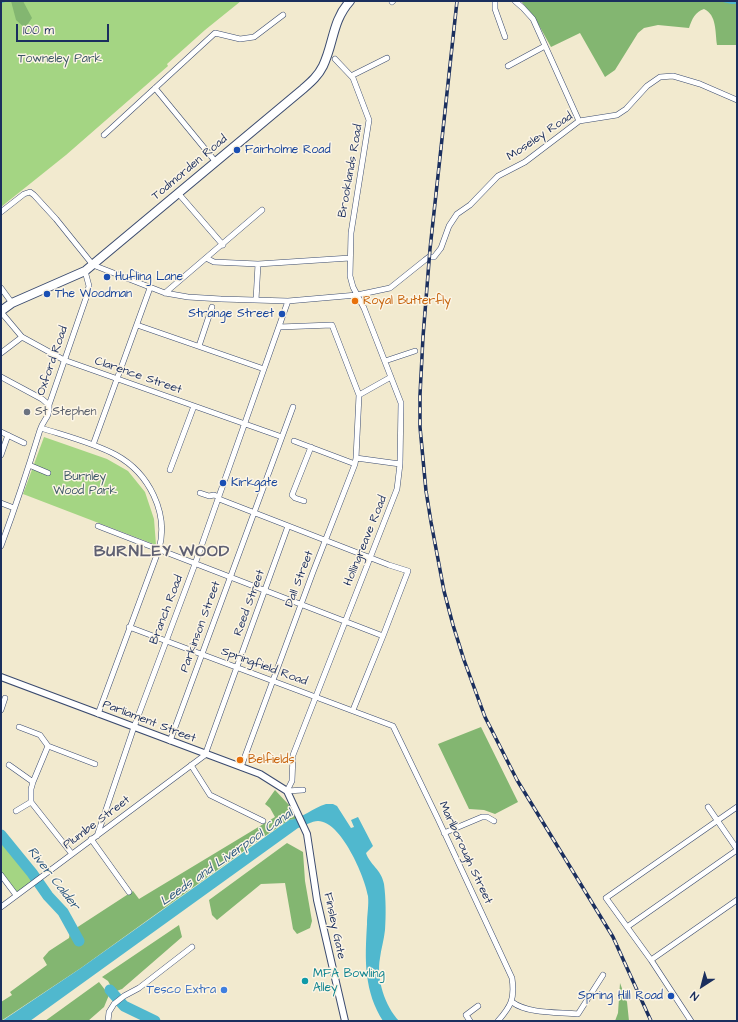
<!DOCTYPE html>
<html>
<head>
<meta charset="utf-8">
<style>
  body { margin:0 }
  #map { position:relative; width:738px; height:1022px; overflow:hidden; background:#f2eacf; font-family:"Architects Daughter",sans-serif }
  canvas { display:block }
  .frame { position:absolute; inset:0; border:2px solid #1b2f5e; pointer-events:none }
  .north { position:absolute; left:682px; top:966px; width:40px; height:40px; -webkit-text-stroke:3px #fcf5e5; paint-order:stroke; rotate:216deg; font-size:11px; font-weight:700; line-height:16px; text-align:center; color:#1b2f5e }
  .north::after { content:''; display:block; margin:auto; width:14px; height:18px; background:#1b2f5e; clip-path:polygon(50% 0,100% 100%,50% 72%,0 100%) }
  .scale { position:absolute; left:16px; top:24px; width:93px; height:18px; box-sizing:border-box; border:2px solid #1b2f5e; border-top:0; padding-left:5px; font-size:12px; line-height:14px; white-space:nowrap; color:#1b2f5e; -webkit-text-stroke:3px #fcf5e5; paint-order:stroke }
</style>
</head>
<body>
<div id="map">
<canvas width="738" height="1022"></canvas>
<div class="frame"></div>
<div class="north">N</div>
<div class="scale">100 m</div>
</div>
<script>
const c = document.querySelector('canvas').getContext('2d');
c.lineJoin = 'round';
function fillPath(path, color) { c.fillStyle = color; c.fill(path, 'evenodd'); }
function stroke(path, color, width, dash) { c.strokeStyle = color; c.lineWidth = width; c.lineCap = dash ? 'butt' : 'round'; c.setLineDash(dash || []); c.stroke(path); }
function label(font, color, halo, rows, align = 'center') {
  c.font = font + ' "Architects Daughter",sans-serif'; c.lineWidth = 3; c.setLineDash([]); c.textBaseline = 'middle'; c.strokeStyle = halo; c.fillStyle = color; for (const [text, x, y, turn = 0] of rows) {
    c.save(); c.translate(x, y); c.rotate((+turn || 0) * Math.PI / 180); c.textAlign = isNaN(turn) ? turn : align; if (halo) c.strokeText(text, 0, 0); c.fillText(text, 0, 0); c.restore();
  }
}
const green = new Path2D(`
  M1 1H241L205 30 167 64 168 66 66 155 1 207Z
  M44 437 107 459 128 471 145 492 154 519 156 545 23 494Z
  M1 842 33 881 16 893 1 873Z`);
const forest = new Path2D(`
  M11 1H23L32 18 25 28 16 20Z
  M521 1H737V45H717C715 32 717 15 704 9 695 12 692 19 689 28L658 25 644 28 638 33 615 70 605 77 580 33 551 47 536 20Z
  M481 727 518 802 495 814 484 810 469 809 438 744Z
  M275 790 290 806 296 819 289 820 259 840 81 968 1 1021V1002L12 995 10 992 47 965 43 958 49 951 69 938 70 932 133 891 139 899 275 817 270 808 265 804Z
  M287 843 303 852 305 881 312 921 310 928 297 934 293 929 285 883 261 884 217 920 212 915 209 900Z
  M179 925 182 937 122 989 114 992 108 981 102 977Z
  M99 982 109 995 104 1007 88 1021H45Z
  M620 983 627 1002 629 1021H615L618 1013Z`);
const water = new Path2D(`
  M326 804H333L337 806 351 828 354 827 351 820 358 817 373 846 366 853C370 865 381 869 384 884 386 899 386 916 385 930 384 940 381 949 380 958 376 979 385 1006 399 1021H383C374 1007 369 992 367 975 365 959 366 941 367 924 367 915 369 905 368 896 365 877 341 821 318 821 312 821 304 826 298 828L30 1021H2L81 968 289 820C304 818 312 808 326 804Z`);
const stream = new Path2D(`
  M723 1 732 3H737
  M1 2 5 1`);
const river = new Path2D(`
  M1 835 32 873 48 896 63 912 79 941
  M110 990 124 1006 155 1021`);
const minor = new Path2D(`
  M495 1V9L505 37
  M515 1 523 8 533 19 579 121
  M392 2 393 1
  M508 66 545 46
  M351 76 387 58
  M155 88 215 161
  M104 135 215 33 240 39 254 37 283 15
  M178 193 223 245
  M1 212 24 194 30 192 34 195 56 219 93 265 165 293 188 297 221 299 288 301 357 295 390 288 425 260 429 257H434L441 248 449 226 457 214 470 205 498 176 525 162 579 121 617 115 626 109 647 86 660 77 673 76 700 84 737 100
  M206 258 214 262 258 264 350 258
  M1 288 12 303
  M165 293 262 210
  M256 300 258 264
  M1 312 22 337 64 360 282 437
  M137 325 264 369
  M199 346 212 307
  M1 353 22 337
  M385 361 415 351
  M1 377 42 399 49 405
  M359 395 391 377
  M41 428C66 436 94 443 116 455 149 473 169 513 159 549L98 714
  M1 432 24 443
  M294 441 355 464
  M93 445 150 288
  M1 455 8 435
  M356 458 400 464
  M29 465 48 473
  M170 470 194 406
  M200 493 209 496 214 495 219 497
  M219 499 389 565 408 571 383 636 353 710
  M304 501 295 498 292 495 311 447
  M1 503 14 508
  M98 526 383 636
  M1 546C15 508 28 469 40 430 44 418 50 418 49 405L86 298 89 286 85 271
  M129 627 393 726 438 819 512 978C515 999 511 1006 498 1021
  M1 710 5 698
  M19 727 40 735 48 746 95 764
  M170 741 293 407
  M9 765 33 782 31 789V802L72 854
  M191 765 210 795 263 821
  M241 767 313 572 355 464 356 458 359 395 332 325 279 327
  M33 782 48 746
  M287 791 292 781 293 755 397 489 400 464 401 403 364 308 353 287 350 276 351 233 369 120 353 78 335 59
  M287 791 303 790
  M708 807 737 849
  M16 811 31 802
  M444 833 482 817H487L494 821
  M97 836 134 727 195 564 288 301
  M91 839 129 892
  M1 875 16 895
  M1 907 205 755 288 526
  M627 927 737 850
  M651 960 737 900
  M512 1002C528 1014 558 1012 578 1014L603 975
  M108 1021 109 1012 114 1004 124 996 139 988 192 947
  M470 1021 466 1015 478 1006
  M691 1021 651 960 606 898 737 807`);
const tertiary = new Path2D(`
  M1 677 260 774 287 791 307 834 317 900 345 1021`);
const trunk = new Path2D(`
  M1 311 12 303 85 271 303 89C311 82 318 76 323 66 334 43 332 21 350 1`);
const rail = new Path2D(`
  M457 1 430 249 423 337 420 395V427L426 491 431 522 444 591 453 625 464 660 485 717 517 780 613 937 651 1021`);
const markers = [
  [237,150,4,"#1a4fb4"],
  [107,277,4,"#1a4fb4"],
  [47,294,4,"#1a4fb4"],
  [355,301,4,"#e8710a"],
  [282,314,4,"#1a4fb4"],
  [27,412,4,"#6b7280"],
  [223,483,4,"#1a4fb4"],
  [240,760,4,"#e8710a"],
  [305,981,4,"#0f9aa8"],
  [224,990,4,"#3f7fe0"],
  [671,996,4,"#1a4fb4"]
];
const parkNames = [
  ["Towneley Park",60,59],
  ["Burnley",85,477],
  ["Wood Park",85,491]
];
const streetNames = [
  ["Moseley Road",540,137,-34],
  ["Todmorden Road",190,168,-40],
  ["Brooklands Road",351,171,-80],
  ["Oxford Road",53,361,-71],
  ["Clarence Street",138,376,19],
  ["Hollingreave Road",366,541,-68],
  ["Dall Street",300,579,-69],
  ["Reed Street",250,603,-70],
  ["Branch Road",167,610,-69],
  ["Parkinson Street",201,627,-70],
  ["Springfield Road",264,667,20],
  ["Parliament Street",149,722,21],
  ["Plumbe Street",97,823,-37],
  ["Marlborough Street",465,853,65],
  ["Finsley Gate",334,926,78]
];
const transitNames = [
  ["Fairholme Road",245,150],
  ["Hufling Lane",115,277],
  ["The Woodman",55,294],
  ["Strange Street",274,314,"right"],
  ["Kirkgate",231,483],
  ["Spring Hill Road",663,996,"right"]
];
const foodNames = [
  ["Royal Butterfly",363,301],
  ["Belfields",248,760]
];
const worshipNames = [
  ["St Stephen",35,412]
];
const cultureNames = [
  ["MFA Bowling",313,974],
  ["Alley",313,988]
];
const shopNames = [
  ["Tesco Extra",216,990]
];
const waterNames = [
  ["Leeds and Liverpool Canal",227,858,-35],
  ["River Calder",53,879,52]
];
const districtNames = [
  ["BURNLEY WOOD",162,553]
];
fillPath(green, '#a4d583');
fillPath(forest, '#83b671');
fillPath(water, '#50b8ce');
stroke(stream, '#50b8ce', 2);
stroke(river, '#50b8ce', 11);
stroke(minor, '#3b4b6f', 6);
stroke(tertiary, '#3b4b6f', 8);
stroke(trunk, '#3b4b6f', 10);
stroke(minor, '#fff', 5);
stroke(tertiary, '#fff', 6);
stroke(trunk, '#fff', 8);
stroke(rail, '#1b2f5e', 3.5);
stroke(rail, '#fcf5e5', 2, [6]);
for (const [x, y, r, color] of markers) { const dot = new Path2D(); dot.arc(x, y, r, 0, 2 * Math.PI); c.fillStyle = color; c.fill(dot); stroke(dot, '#fcf5e5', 1.5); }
label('12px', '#3d5867', '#fcf5e5', parkNames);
label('12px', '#1b2f5e', '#fcf5e5', streetNames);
label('12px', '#164399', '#fcf5e5', transitNames, 'left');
label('12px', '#c56008', '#fcf5e5', foodNames, 'left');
label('12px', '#5b616d', '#fcf5e5', worshipNames, 'left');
label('12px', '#0d838f', '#fcf5e5', cultureNames, 'left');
label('12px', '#366cbe', '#fcf5e5', shopNames, 'right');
label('italic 13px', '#2b5880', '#fcf5e5', waterNames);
c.letterSpacing = '1px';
label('bold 16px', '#5f6072', '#fcf5e5', districtNames);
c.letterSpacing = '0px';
</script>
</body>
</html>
